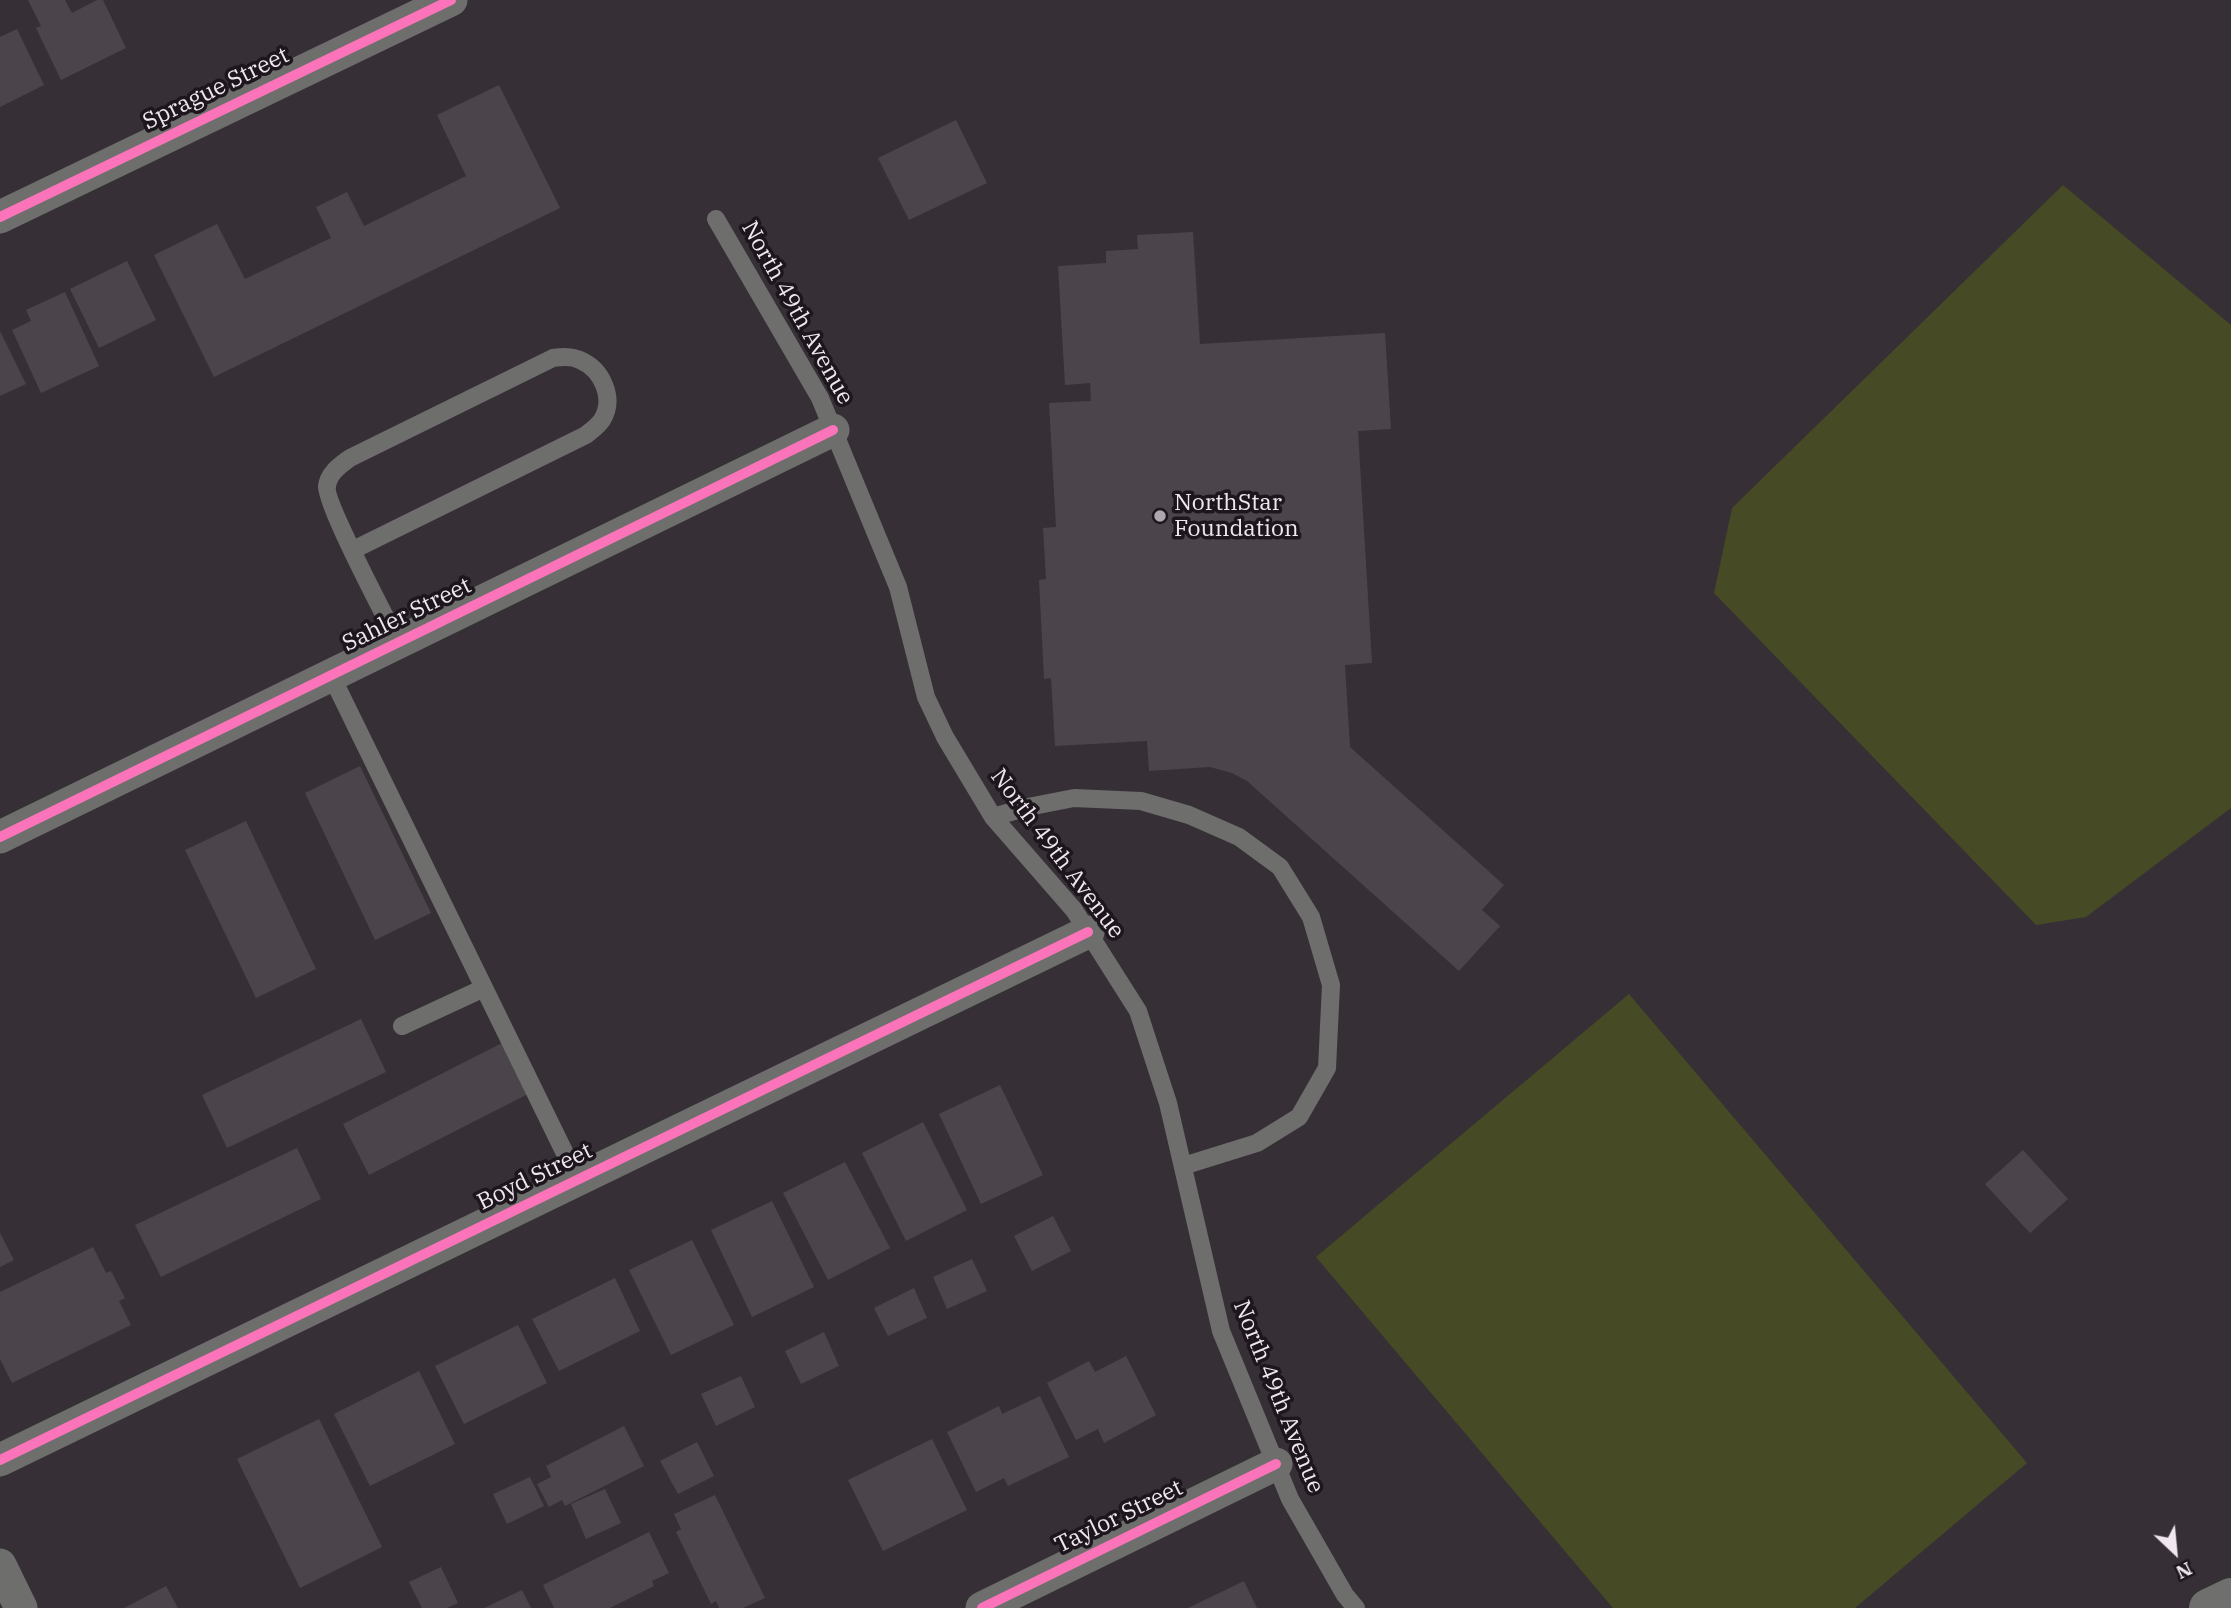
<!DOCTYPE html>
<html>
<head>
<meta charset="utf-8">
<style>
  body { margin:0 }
  #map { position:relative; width:2231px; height:1608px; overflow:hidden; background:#363036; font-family:"IBM Plex Serif",serif }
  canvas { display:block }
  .north { position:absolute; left:2140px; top:1517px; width:70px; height:70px; -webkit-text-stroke:5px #1d171d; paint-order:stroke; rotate:154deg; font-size:19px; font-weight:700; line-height:28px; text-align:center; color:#f0e7f0 }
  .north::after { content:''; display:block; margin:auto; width:24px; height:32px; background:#f0e7f0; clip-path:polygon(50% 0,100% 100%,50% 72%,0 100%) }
</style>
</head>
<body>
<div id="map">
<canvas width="2231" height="1608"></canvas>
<div class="north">N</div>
</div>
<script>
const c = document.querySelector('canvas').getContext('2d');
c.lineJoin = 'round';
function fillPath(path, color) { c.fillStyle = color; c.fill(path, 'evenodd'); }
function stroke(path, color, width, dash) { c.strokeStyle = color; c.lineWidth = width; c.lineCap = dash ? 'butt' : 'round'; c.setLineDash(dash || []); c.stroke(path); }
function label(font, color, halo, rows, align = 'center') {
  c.font = font + ' "IBM Plex Serif",serif'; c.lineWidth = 7; c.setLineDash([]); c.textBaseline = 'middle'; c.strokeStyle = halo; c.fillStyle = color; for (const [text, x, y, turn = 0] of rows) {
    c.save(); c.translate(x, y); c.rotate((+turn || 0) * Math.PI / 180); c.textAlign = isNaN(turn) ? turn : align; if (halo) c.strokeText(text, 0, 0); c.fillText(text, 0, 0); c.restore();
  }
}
const green = new Path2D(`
  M2063 185 2231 325V808L2086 917 2036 925 1714 593 1732 508Z
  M1629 994 2027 1463 1855 1608H1613L1316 1257Z`);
const building = new Path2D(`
  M28 0H65L72 13 97 0H103L126 48 61 80 36 28 41 26Z
  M17 29 44 85 0 107V37Z
  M499 85 560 208 214 377 154 255 217 224 245 279 331 238 316 207 347 192 364 226 466 176 437 115Z
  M956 120 987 183 909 220 878 158Z
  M1193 232 1200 344 1385 333 1391 429 1358 431 1372 663 1345 665 1350 747 1504 885 1482 910 1500 926 1459 971 1247 781 1232 773 1210 767 1149 771 1147 741 1055 746 1051 678 1044 679 1039 580 1046 579 1043 528 1056 527 1049 403 1091 401 1090 383 1065 385 1058 266 1106 263V251L1138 249 1137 235Z
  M127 261 156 320 99 348 70 289Z
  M65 292 99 366 41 393 12 330 31 321 26 310Z
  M0 331 26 384 0 396Z
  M360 766 431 913 375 940 305 793Z
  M246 821 316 969 256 998 185 850Z
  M361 1019 386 1072 227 1148 202 1095Z
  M502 1043 528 1094 369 1175 343 1124Z
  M1000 1085 1043 1175 981 1204 939 1114Z
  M923 1122 967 1210 906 1241 862 1153Z
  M297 1148 321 1199 161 1277 135 1225Z
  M2023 1150 2068 1199 2030 1233 1985 1184Z
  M845 1162 890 1248 828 1280 783 1193Z
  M772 1201 814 1287 752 1317 711 1230Z
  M1053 1216 1071 1251 1032 1271 1014 1236Z
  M0 1233 14 1260 0 1267Z
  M692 1240 734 1325 671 1355 629 1270Z
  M93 1247 106 1273 111 1271 125 1298 119 1301 131 1325 12 1383 0 1359V1292Z
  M972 1259 987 1291 947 1309 933 1277Z
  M615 1278 640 1331 559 1371 532 1319Z
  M914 1288 927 1318 888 1336 874 1308Z
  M518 1325 547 1383 464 1424 435 1366Z
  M824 1332 839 1366 801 1384 785 1351Z
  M1126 1356 1156 1415 1104 1443 1098 1429 1076 1440 1047 1383 1089 1361 1095 1372Z
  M419 1371 455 1444 370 1486 334 1414Z
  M741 1376 755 1407 716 1426 701 1394Z
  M1040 1396 1069 1457 1008 1486 1004 1478 976 1492 947 1432 999 1406 1002 1414Z
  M319 1419 382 1547 300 1588 237 1459Z
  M624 1426 644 1466 565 1506 562 1500 549 1507 537 1484 551 1477 546 1466Z
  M932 1439 967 1510 883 1551 848 1480Z
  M697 1442 714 1476 678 1494 660 1461Z
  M530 1477 544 1506 507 1524 493 1494Z
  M605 1489 621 1523 586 1539 571 1504Z
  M715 1495 765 1598 743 1608H719L716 1601 711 1604 676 1532 681 1529 674 1514Z
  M649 1532 669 1573 652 1581 654 1586 610 1608H554L543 1585Z
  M441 1567 458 1603 447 1608H422L409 1582Z
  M1244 1581 1257 1608H1188Z
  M166 1586 178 1608H124Z
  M522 1590 531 1608H484Z`);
const lane = new Path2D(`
  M716 219 820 398 898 587 926 697 945 737 993 817 1074 910 1138 1011 1168 1103 1221 1331 1290 1499 1345 1595 1356 1608
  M353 550 586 435C591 431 598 426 602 420 615 399 603 370 580 360 571 356 562 357 553 358L350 458C341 465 329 472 327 486 324 501 387 620 398 642
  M331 675 578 1180
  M993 817 1028 807 1074 798 1141 801 1189 815 1239 837 1280 867 1311 917 1331 985 1327 1068 1299 1117 1257 1143 1183 1166
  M402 1026 484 988`);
const street = new Path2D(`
  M0 217 451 0
  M0 837 833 430
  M0 1460 1088 932
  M0 1565 21 1608
  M982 1608 1276 1464`);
const primary = new Path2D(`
  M2208 1608 2231 1597`);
const cycleway = new Path2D(`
  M0 217 451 0
  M0 837 833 430
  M0 1460 1088 932
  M982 1608 1276 1464`);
const markers = [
  [1160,516,7,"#afa7af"]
];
const streetNames = [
  ["Sprague Street",216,89,-26],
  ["North 49th Avenue",797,313,61],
  ["Sahler Street",407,615,-26],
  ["North 49th Avenue",1057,854,53],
  ["Boyd Street",535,1177,-26],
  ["North 49th Avenue",1278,1397,68],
  ["Taylor Street",1119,1517,-26]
];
const poiNames = [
  ["NorthStar",1174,503],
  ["Foundation",1174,529]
];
fillPath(green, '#464a25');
fillPath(building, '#4b454b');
stroke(lane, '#6e6e6d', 18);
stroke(street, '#6e6e6d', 33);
stroke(primary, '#6f6f6e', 38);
stroke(cycleway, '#fb73b8', 10);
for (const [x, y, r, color] of markers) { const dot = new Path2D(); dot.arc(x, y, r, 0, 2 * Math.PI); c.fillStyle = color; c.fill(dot); stroke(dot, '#1d171d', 2.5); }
label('23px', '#f0e7f0', '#1d171d', streetNames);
label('23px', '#f0e7f0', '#1d171d', poiNames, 'left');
</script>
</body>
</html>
